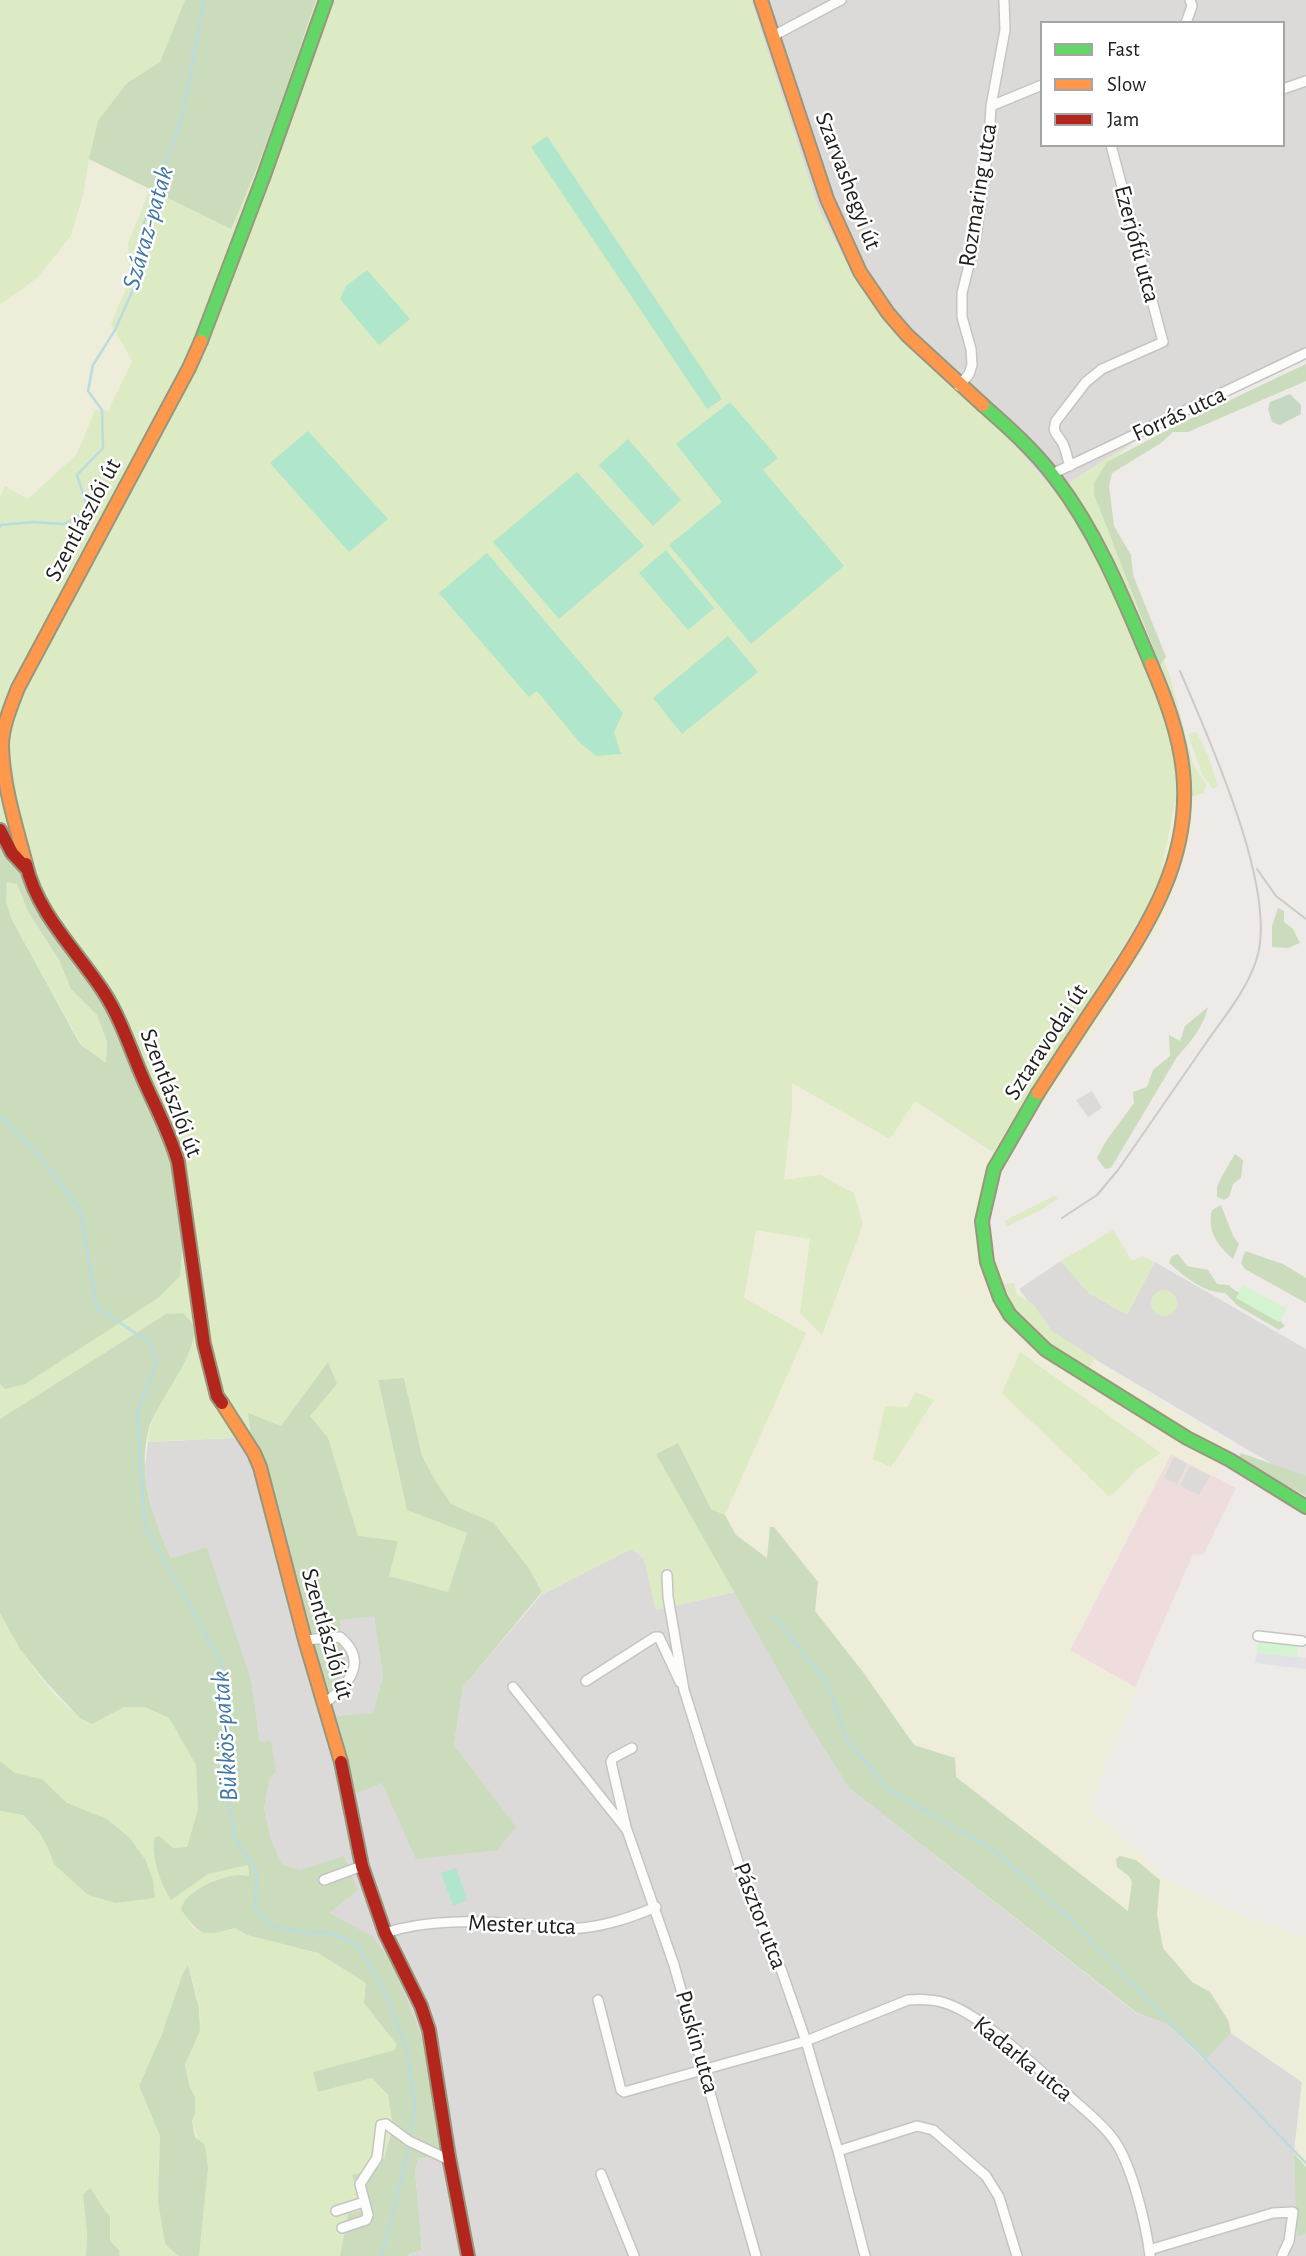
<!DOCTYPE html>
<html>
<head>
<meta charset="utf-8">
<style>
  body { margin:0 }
  #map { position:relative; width:1306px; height:2256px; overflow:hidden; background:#edeae7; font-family:"Alegreya Sans",sans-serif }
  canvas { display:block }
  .legend { position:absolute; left:1040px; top:21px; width:245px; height:126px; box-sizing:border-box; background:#fff; border:2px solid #a5a5a5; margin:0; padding:9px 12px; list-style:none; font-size:21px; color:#1e1e1e }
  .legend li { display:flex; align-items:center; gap:14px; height:35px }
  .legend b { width:35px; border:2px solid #a5a5a5 }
</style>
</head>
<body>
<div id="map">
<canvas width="1306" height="2256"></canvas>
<ul class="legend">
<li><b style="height:9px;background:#63d668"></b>Fast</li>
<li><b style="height:9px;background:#ff974d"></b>Slow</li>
<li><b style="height:9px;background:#b3261e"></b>Jam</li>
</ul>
</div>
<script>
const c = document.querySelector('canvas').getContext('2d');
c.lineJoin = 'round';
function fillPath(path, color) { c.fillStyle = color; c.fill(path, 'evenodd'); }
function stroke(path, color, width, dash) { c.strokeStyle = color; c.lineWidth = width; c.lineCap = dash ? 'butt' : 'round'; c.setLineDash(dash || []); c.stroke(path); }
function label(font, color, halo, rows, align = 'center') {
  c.font = font + ' "Alegreya Sans",sans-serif'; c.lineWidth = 5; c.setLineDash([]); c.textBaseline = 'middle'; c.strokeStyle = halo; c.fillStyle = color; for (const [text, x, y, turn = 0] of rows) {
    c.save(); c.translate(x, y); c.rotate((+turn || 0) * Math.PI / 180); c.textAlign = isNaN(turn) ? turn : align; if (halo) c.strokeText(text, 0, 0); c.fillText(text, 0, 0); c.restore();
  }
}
const residential = new Path2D(`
  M751 0H1306V358L1135 441 1055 492 998 426 918 354 866 293 841 252 818 208ZM1042 23H1283V145H1042Z
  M251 1437 346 1668 340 1620 374 1615 383 1676 373 1714 337 1716 356 1794 382 1783 515 1828 454 1745 463 1687 541 1595 631 1549 644 1558 656 1610 734 1592 849 1788 1136 2013 1167 2024 1204 2060 1231 2033 1302 2082 1294 2153 1298 2237 1306 2234V2256H410L409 2254 422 2250 415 2169 419 2158 438 2157 328 1913 300 1870 282 1864 271 1839 264 1808 270 1776 260 1742 251 1679 207 1547 171 1558 154 1520 146 1482 145 1467 148 1442Z`);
const commercial = new Path2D(`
  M1171 1454 1236 1488 1203 1555 1193 1554 1135 1687 1070 1651Z`);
const religious = new Path2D(`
  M1092 1091 1102 1108 1088 1117 1076 1100Z
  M1061 1261 1089 1293 1127 1314 1155 1262 1306 1349V1484L1049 1332 1019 1289Z
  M1174 1457 1187 1464 1177 1484 1164 1478Z
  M1190 1466 1210 1476 1199 1495 1180 1486Z`);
const farmland = new Path2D(`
  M89 159 150 189 128 243 130 279 111 324 132 361 108 412 95 410 77 454 27 499 5 487 0 496V305L37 278 71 236 83 195Z
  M1196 795 1192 835 1169 908 1135 970 1093 1034 1023 1132 1003 1169 992 1202 990 1219 991 1242 1013 1292 1019 1289 1049 1332 1233 1445 1214 1477 1171 1454 1070 1650 1137 1689 1102 1774 1091 1810 1135 1848 1166 1879 1256 1921 1306 1938V2167L1294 2153 1302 2082 1231 2033 1228 2020 1211 1992 1192 1982 1163 1948 1157 1915 1160 1880 1122 1872 1129 1876 1132 1882 1129 1912 956 1776 955 1758 914 1745 863 1672 814 1611 818 1582 775 1528H770L768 1559 736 1535 725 1515 805 1334 744 1298 756 1229 810 1239 800 1313 820 1175 784 1180 792 1108V1083L890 1138 914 1101 993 1152 1148 907 1160 878 1175 801Z`);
const grass = new Path2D(`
  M0 0H185L160 62 127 83 89 159 83 195 71 236 37 278 0 305Z
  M316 0H751L818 208 841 252 866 293 918 354 998 426 1054 492 1135 441 1121 453 1110 467 1102 501 1171 679 1193 764 1206 784 1204 793 1175 802 1160 878 1148 907 993 1152 915 1101 890 1139 792 1083V1108L784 1180 820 1175 854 1193 863 1224 822 1335 800 1313 810 1239 756 1230 744 1298 806 1333 725 1515 711 1509 678 1443 657 1454 734 1592 656 1610 644 1558 631 1549 541 1595 542 1592 528 1567 494 1523 451 1504 435 1480 422 1456 404 1378 378 1381 407 1510 467 1533 448 1592 388 1576 358 1537 328 1438 309 1416 337 1384 328 1363 281 1426 248 1414 251 1437 148 1442C151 1407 176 1375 193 1344L183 1313 166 1314 0 1419V1384L6 1389 180 1276 182 1255 173 1155 55 930 0 837V496L5 486 28 499 77 454 95 410 108 411 132 361 111 324 130 279 128 243 150 189 230 228 283 99Z
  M1196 732 1208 755 1218 786 1213 789 1202 774 1188 734Z
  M7 882 18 884 29 913 59 960 71 989 97 1015 107 1042 106 1064 81 1044 12 920 6 903Z
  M1054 1196 1058 1198 1041 1210 1007 1226 1004 1221Z
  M1113 1230 1132 1261 1143 1256 1155 1262 1127 1315 1089 1293 1061 1261Z
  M1014 1283 1017 1295 1033 1304 1052 1331 1095 1358 1089 1368C1046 1343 1024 1330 1003 1284Z
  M1151 1303a13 13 0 1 1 26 0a13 13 0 1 1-26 0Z
  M1020 1352 1161 1453 1137 1469 1110 1497 1002 1393Z
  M916 1392 934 1400 891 1467 873 1459 885 1406 907 1407Z
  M0 1613C20 1650 54 1705 92 1724L124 1706 145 1707 169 1718 196 1765 198 1809 187 1847 173 1848 159 1837C159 1860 157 1880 171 1899L208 1874 248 1865 249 1877 243 1874 214 1880 192 1893C191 1900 187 1909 188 1916 190 1940 220 1932 235 1928L247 1935 318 1953 366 1983 364 2003 397 2045 395 2050 313 2072 318 2092 372 2078C376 2083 383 2088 387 2094 405 2125 375 2181 363 2210L348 2215 340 2256H199L208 2169 192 2121C200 2101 186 2087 186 2068 185 2055 197 2044 199 2031 204 2012 194 1985 188 1966L162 2034 139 2086 160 2136 158 2201 165 2244 178 2256H120L119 2250 110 2242V2216L101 2208 97 2197 83 2195 87 2232 86 2256H0V1811L22 1815 39 1832 48 1848 54 1864 116 1903 155 1898 153 1880 145 1859 129 1837 107 1819 67 1803 42 1779 14 1773 0 1761Z`);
const forest = new Path2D(`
  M185 0H316C290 77 265 154 231 229L89 159 98 121 127 83 160 62Z
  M1306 364V381L1188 432H1173L1161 443 1112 473 1109 486 1114 526 1131 555 1133 575 1166 657 1160 665 1094 494V483L1107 462 1171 428Z
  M0 837 55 930 117 1017 173 1154 184 1225 180 1276 158 1298 25 1384 5 1389 0 1384ZM7 882 17 884 29 913 59 960 71 989 97 1015 107 1042 106 1063 80 1044 12 920 6 903Z
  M1278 908 1284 911V922L1293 929 1300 943 1288 948 1272 947V926Z
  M1208 1007C1204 1026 1190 1043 1177 1057L1111 1168 1105 1169 1097 1158 1106 1141 1134 1103 1133 1092 1147 1087 1153 1070 1170 1056 1169 1035 1180 1041 1185 1026Z
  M1235 1154 1243 1160 1241 1178 1233 1184 1229 1197 1224 1200 1217 1197V1187L1222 1176Z
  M1221 1205 1233 1236 1239 1244 1233 1259C1217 1245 1207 1231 1212 1210Z
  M1245 1251 1283 1264 1306 1278V1303L1245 1269 1241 1263Z
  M1178 1254 1187 1266 1208 1270 1217 1284 1229 1285C1234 1291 1237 1291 1243 1294 1259 1301 1274 1313 1285 1326L1279 1330 1238 1306 1225 1293C1204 1293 1184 1276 1169 1263L1172 1256Z
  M183 1313C185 1316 191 1321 193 1325 202 1348 157 1402 149 1428 137 1473 152 1517 171 1558L207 1547 251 1679 260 1742 271 1741 276 1772 270 1777 264 1808 271 1839 282 1864 300 1870 344 1856 358 1890 329 1913 372 1936 392 1963 422 2038 441 2153 438 2157 419 2158 415 2169 422 2250 409 2254V2256H340L348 2214 363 2210 352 2175 372 2171 374 2164 384 2159 393 2126 388 2095 372 2078 318 2092 313 2072 395 2050 397 2044 364 2003 366 1983 318 1953 247 1935 235 1928C222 1931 206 1938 196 1928 190 1923 187 1916 181 1910 184 1889 231 1870 249 1876L248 1865 208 1874 171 1900C160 1883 152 1858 154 1838L159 1836 173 1848 187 1847 198 1809 196 1765 169 1718 145 1707H124L92 1724 80 1718 46 1682 20 1649 0 1613V1419L166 1314Z
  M328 1362 337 1384 310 1416 328 1438 358 1536 398 1541 389 1576 448 1592 467 1533 407 1510 378 1380 404 1378 422 1456 435 1480 451 1504 494 1523 528 1567 542 1592 463 1687 454 1745 516 1827 497 1850 416 1859 382 1783 356 1794 336 1716 373 1713 383 1676 374 1616 340 1620 346 1668 328 1695 267 1476 251 1437 248 1413 281 1426Z
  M678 1443 711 1509 725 1515 736 1535 767 1558 770 1527H774L818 1582 815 1611 863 1672 914 1745 955 1758 956 1777 1128 1911 1132 1882 1129 1876 1117 1867 1116 1859 1120 1856 1136 1860 1160 1880 1157 1915 1163 1948 1192 1982 1210 1992 1228 2020 1231 2033 1205 2060 1167 2024 1137 2013 849 1788 803 1714 656 1454Z
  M1241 1453 1306 1476V1496L1238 1459Z
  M0 1761 15 1773 42 1779 67 1803 107 1819 129 1837 145 1859 153 1880 155 1898 116 1903 88 1895 54 1864 48 1848 39 1832 23 1815 0 1811Z
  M188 1965 199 2008 200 2031 185 2065 190 2088 195 2097V2113L192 2121 195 2137 205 2145 208 2169 199 2256H178L165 2244 158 2201 160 2136 139 2086 162 2034 183 1973Z
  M1294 2153 1306 2167V2234L1297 2237Z
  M90 2188C98 2198 101 2208 110 2216V2241L119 2250 120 2256H86L87 2232 83 2195Z`);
const cemetery = new Path2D(`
  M1290 394 1301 405V414L1280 425 1272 422 1268 409 1270 402Z`);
const park = new Path2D(`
  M1243 1285 1287 1309 1279 1322 1236 1298Z
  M1258 1639 1298 1643 1297 1657 1257 1653Z`);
const pitch = new Path2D(`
  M547 136 722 399 707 409 531 147Z
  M367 270 410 319 379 345 340 299 346 286Z
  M730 402 778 458 763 470 844 566 751 644 669 545 722 502 676 444Z
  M308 431 388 519 349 552 270 463Z
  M628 439 681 500 653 526 599 465Z
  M577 472 644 546 559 619 493 542Z
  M666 550 714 608 688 630 639 573Z
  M487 553 623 713 614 732 621 754 597 756 581 744 537 691 529 697 439 593Z
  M728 636 758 672 682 734 653 698Z
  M456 1868 467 1900 453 1906 441 1873Z`);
const plaza = new Path2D(`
  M1257 1653 1306 1658V1669L1255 1663Z`);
const stream = new Path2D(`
  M0 527 1 525 32 522 64 524 88 510 77 475 103 448 102 410 88 391 93 365 115 330 140 274 142 228 183 114 204 0
  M0 1115 40 1157 80 1210 97 1308 151 1343 156 1363 137 1414 145 1526 221 1662 230 1742 227 1795 235 1838 257 1873 255 1909 271 1926 309 1933 329 1932 358 1945 386 1995 406 2048 415 2104 410 2138
  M774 1616 828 1685 846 1738 888 1789 994 1850 1069 1918 1306 2163
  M381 2256 394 2211 409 2145`);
const street = new Path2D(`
  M1186 23 1192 6 1190 0
  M773 36 841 0
  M1283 89 1306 81
  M991 106 1042 85
  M959 386 969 374 972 365 971 349 962 317V293L976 237 989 142 991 106 1005 30 1004 0
  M1070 466C1067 458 1066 449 1062 442 1056 433 1052 432 1056 421L1086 382 1102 369 1163 342 1111 145
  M1052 474 1306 353
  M667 1575 668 1597 684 1690 751 1903 781 1969 806 2041 838 2151 865 2256
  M1258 1636 1302 1641
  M305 1640 340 1637C369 1662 349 1684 325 1703
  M586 1681 655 1637H659L680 1682
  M513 1687 627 1830 674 1965 756 2256
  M626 1827 611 1762 613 1758 632 1748
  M324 1880 362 1866
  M385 1933C427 1919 476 1921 519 1924 534 1925 548 1929 562 1929 596 1929 625 1920 656 1907
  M598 2000 621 2090 624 2092 806 2041 908 2000C921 1999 932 1999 945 2003 981 2014 1038 2069 1068 2095 1083 2109 1102 2123 1114 2140 1132 2165 1146 2224 1150 2256
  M838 2151 917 2126 933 2130 986 2176 999 2197 1017 2256
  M601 2174 634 2256
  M336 2211 364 2202
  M342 2228 366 2220 368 2215 360 2184 377 2158 381 2125 386 2124 409 2141 445 2158 449 2157
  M1149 2250 1273 2213 1293 2212 1289 2241 1282 2256`);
const fast = new Path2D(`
  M201 341 263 178 326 0
  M983 405C1009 428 1035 451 1055 478 1098 534 1124 600 1151 664
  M1038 1093 994 1169 982 1221 987 1262 1000 1298 1010 1315 1046 1350 1187 1438 1230 1460 1306 1507`);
const slow = new Path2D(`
  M761 0 827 199 860 272 888 313 907 335 983 405
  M26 864C16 826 3 786 2 746 2 727 11 706 18 688L189 368 201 341
  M1038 1093C1060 1059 1082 1025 1105 991 1150 923 1192 857 1183 771 1179 734 1166 699 1151 664
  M222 1403 254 1453 260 1467 305 1640 341 1762`);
const jam = new Path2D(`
  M0 830 12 853 25 867
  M26 864C37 913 76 950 103 991 122 1020 131 1052 145 1083 157 1110 170 1134 178 1162L204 1344 217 1396 222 1403
  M341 1762 362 1866 385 1933 421 2006 429 2030 449 2157 468 2256`);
const tram = new Path2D(`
  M1257 869 1276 896 1306 919
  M1062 1218 1097 1195 1118 1170C1147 1128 1177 1085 1206 1043 1224 1017 1246 991 1256 961 1280 893 1208 737 1180 671`);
const streetNames = [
  ["Szarvashegyi út",848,181,69],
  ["Rozmaring utca",978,195,-81],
  ["Ezerjófű utca",1137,244,75],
  ["Forrás utca",1179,414,-25],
  ["Szentlászlói út",83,520,-62],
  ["Sztaravodai út",1046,1042,-57],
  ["Szentlászlói út",171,1093,69],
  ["Szentlászlói út",327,1634,74],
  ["Pásztor utca",760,1916,69],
  ["Mester utca",522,1925,2],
  ["Puskin utca",697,2042,74],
  ["Kadarka utca",1023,2059,39]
];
const waterNames = [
  ["Száraz-patak",148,228,-74],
  ["Bükkös-patak",225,1736,-94]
];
fillPath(residential, '#dcdad8');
fillPath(commercial, '#efdddd');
fillPath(religious, '#dbdad8');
fillPath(farmland, '#eeedda');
fillPath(grass, '#dcebc4');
fillPath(forest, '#cadcbb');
fillPath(cemetery, '#c5d8c4');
fillPath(park, '#d4f4d1');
fillPath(pitch, '#b0e6cb');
fillPath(plaza, '#e1e1e6');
stroke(stream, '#b9dce1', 2.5);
stroke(street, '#c5c4c3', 12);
stroke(fast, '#98977e', 16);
stroke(slow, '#98977e', 16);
stroke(jam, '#98977e', 16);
stroke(street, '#fcfcfb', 9);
stroke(fast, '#63d668', 12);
stroke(slow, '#ff974d', 12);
stroke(jam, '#b3261e', 12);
stroke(tram, '#cacac9', 2);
label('24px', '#1e1e1e', '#fff', streetNames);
label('italic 26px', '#4279a2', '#fff', waterNames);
</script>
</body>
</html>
